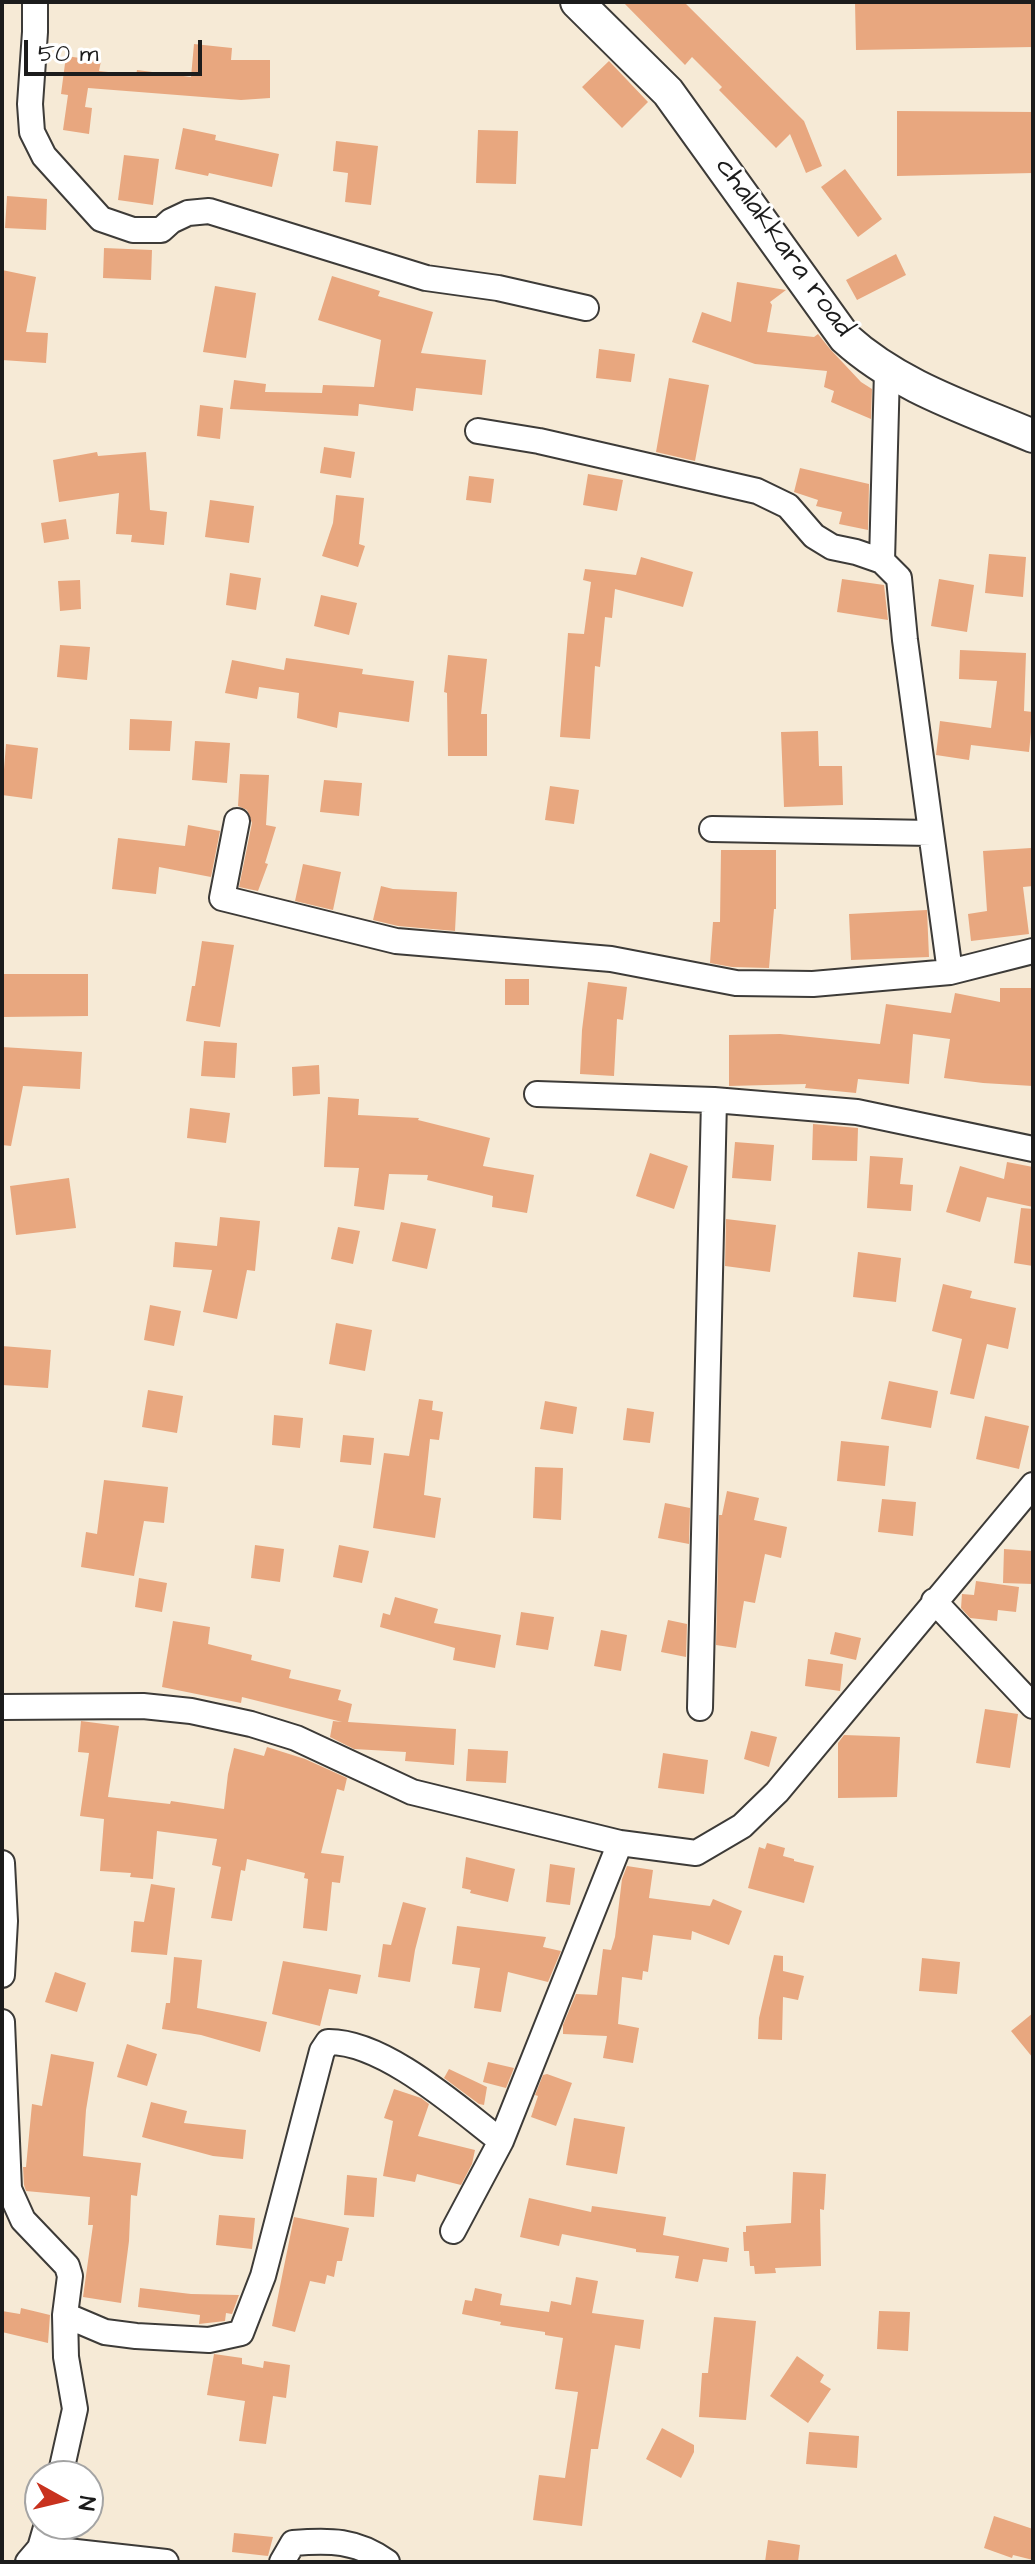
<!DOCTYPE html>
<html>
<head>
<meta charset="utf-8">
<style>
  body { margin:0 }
  #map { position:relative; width:1035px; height:2564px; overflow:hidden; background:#f6ead6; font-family:"Architects Daughter",sans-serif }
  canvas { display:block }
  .frame { position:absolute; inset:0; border:4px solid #1c1c1c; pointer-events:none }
  .north { position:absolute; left:24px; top:2460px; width:80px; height:80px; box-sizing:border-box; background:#fff; border:2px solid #a4a4a4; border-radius:50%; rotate:98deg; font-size:22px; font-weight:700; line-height:32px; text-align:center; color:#1c1c1c }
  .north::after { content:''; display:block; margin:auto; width:28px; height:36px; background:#c8321e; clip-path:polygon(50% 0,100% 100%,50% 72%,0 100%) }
  .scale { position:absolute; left:24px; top:40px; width:178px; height:36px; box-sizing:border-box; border:4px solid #1c1c1c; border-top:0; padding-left:10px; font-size:24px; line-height:28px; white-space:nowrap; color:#1c1c1c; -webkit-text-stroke:6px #fff; paint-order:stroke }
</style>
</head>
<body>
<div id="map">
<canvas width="1035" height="2564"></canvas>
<div class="frame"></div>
<div class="north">N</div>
<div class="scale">50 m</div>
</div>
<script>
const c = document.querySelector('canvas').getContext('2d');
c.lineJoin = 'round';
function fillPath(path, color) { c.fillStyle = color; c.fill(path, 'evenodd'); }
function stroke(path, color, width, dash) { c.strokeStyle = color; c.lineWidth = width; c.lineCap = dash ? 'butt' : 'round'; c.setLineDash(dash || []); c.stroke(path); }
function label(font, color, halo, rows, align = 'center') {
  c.font = font + ' "Architects Daughter",sans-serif'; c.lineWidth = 6; c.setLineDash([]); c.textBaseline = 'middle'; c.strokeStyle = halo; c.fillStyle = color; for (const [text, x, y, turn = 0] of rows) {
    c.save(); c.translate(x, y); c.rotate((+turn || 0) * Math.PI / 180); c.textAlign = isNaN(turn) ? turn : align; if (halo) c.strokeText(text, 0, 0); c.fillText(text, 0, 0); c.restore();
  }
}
const building = new Path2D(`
  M623 2H684L804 121 822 166 806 173 790 134 776 148 719 90 722 87 692 57 685 65Z
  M855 2H1033V47L856 50Z
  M194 44 232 48 231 60H270V98L241 100 88 88 85 107 92 108 89 134 63 130 68 95 61 94 66 56 101 61 99 71 136 75 137 70 191 77Z
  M609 61 648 102 622 128 582 87Z
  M897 111 1033 112V173L897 176Z
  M183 128 216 135 215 140 279 154 272 187 209 173 208 176 175 169Z
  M478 130 518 131 516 184 476 183Z
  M336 141 378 146 371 205 345 202 348 173 333 171Z
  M124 155 159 159 153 205 118 200Z
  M845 169 882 219 858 237 821 187Z
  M7 196 47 199 46 230 5 228Z
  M104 248 152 250 151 280 103 278Z
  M896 254 906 275 857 300 846 280Z
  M2 270 36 277 26 332 48 333 46 363 2 360Z
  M332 276 380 291 378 296 433 312 421 353 486 360 482 395 416 388 413 411 359 404 358 416 230 409 234 380 266 384 265 392 322 393 323 385 374 387 381 340 318 320Z
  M737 282 786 290 770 302 772 305 767 332 814 337 818 334 830 349 861 382 872 389 871 419 831 402 834 391 824 387 827 371 755 364 692 342 702 312 731 322Z
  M215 286 256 293 246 358 203 352Z
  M599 349 635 354 631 382 596 378Z
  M669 378 709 385 695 461 656 452Z
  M200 405 223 408 220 439 197 436Z
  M324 447 355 452 351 478 320 473Z
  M97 452 98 456 146 452 150 510 167 512 164 545 131 542 132 535 116 534 119 493 59 502 53 460Z
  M800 468 869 484 868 530 839 524 842 512 816 506 818 500 794 492Z
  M588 474 623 480 617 511 583 505Z
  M469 476 494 479 491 503 466 500Z
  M336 495 364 498 359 544 365 546 358 567 322 556 333 523Z
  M210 500 254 506 249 543 205 537Z
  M66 519 69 539 44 543 41 523Z
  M989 554 1026 557 1023 597 985 593Z
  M641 557 693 572 683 607 615 589 612 618 605 617 600 667 595 666 590 739 560 737 568 633 584 634 591 582 583 580 585 569 636 575Z
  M230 573 261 578 256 610 226 605Z
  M842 579 884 585 888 620 837 612Z
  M939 579 974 585 967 632 931 626Z
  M80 580 81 609 60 611 58 581Z
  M321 595 357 603 349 635 314 626Z
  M60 645 90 647 87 680 57 677Z
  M960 650 1026 653 1024 711 1033 712 1029 752 971 745 969 760 936 755 940 721 991 728 997 681 959 679Z
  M448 655 487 659 481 714H487V756H448L447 693 444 692Z
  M286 658 363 669 362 674 414 681 409 722 339 712 337 728 297 718 299 693 259 687 257 699 225 693 232 660 284 670Z
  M130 719 172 721 170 751 129 750Z
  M818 731 819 766H842L843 805 784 807 781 732Z
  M195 741 230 743 227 783 192 780Z
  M6 744 38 748 32 799 2 795Z
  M240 774 269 775 266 825 276 827 265 863 268 864 258 891 239 887 252 823 247 810 238 806Z
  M324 780 362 783 359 816 320 812Z
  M550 786 579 790 574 824 545 820Z
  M188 825 220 831 211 877 159 867 156 894 112 889 118 838 185 846Z
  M1031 848 1033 886 1023 887 1029 934 971 941 968 914 987 911 983 851Z
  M721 850H776V909H774L769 968 732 967 710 963 713 922H720Z
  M303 864 341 872 333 910 295 901Z
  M381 886 393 889 457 892 455 931 398 926 373 920Z
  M927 910 929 957 851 960 849 914Z
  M202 941 234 945 220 1027 186 1021 192 986H195Z
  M2 974H88V1016L2 1017Z
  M505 979H529V1005H505Z
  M588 982 627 987 623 1020 617 1019 614 1076 580 1074 582 1030Z
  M1000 988H1033V1086L983 1083 944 1078 950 1039 913 1034 909 1084 858 1079 856 1093 805 1088 806 1084 729 1086V1035L780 1034 880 1044 886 1004 951 1013 955 993 1000 1002Z
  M204 1041 237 1043 235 1078 201 1076Z
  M2 1047 82 1052 80 1089 23 1086 11 1146 2 1145Z
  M319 1065 320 1094 293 1096 292 1067Z
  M328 1097 359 1099 358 1115 419 1118 418 1120 490 1138 483 1166 534 1175 527 1213 492 1207 493 1196 427 1180 428 1175 389 1174 384 1210 354 1206 359 1168 324 1167Z
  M190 1108 230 1113 226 1143 187 1138Z
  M813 1124 858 1128 857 1161 812 1160Z
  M735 1142 774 1145 771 1181 732 1178Z
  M650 1153 688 1166 674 1209 636 1196Z
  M870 1156 903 1158 900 1184 913 1185 911 1211 867 1208Z
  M1007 1162 1033 1167V1207L987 1197 980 1222 946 1212 960 1166 1004 1179Z
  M69 1178 76 1228 16 1235 10 1186Z
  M1021 1208 1033 1209V1266L1014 1263Z
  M220 1217 260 1221 255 1271 247 1270 237 1319 203 1312 212 1270 173 1267 175 1242 217 1246Z
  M726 1219 776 1225 770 1272 725 1266Z
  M401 1222 436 1229 427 1269 392 1261Z
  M338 1227 360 1231 353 1264 331 1259Z
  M858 1252 901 1258 896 1302 853 1297Z
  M943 1284 972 1291 970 1298 1016 1308 1008 1349 987 1344 974 1399 950 1394 962 1339 932 1331Z
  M150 1305 181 1311 174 1346 144 1340Z
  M336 1323 372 1330 365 1371 329 1364Z
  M2 1346 51 1350 48 1388 2 1385Z
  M889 1381 938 1391 931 1428 881 1419Z
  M148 1390 183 1396 177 1433 142 1427Z
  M419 1399 433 1401 432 1410 443 1412 439 1440 430 1439 424 1495 441 1498 435 1538 373 1528 384 1453 409 1456Z
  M545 1401 577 1407 573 1434 540 1429Z
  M627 1408 654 1412 650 1443 623 1440Z
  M274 1415 303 1418 300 1448 272 1445Z
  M985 1416 1029 1426 1019 1469 976 1459Z
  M343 1435 374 1438 371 1465 340 1462Z
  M841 1441 889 1446 885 1486 837 1481Z
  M535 1467 563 1468 561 1520 533 1518Z
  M104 1480 168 1487 164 1523 144 1521 134 1576 81 1567 86 1532 97 1534Z
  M727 1491 759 1498 754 1520 787 1527 781 1558 765 1554 755 1603 744 1601 736 1648 716 1645 719 1515H722Z
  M882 1499 916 1502 913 1536 878 1532Z
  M665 1503 690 1508 689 1544 658 1538Z
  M255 1545 284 1549 280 1582 251 1578Z
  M339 1545 369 1551 362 1583 333 1577Z
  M1004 1549 1033 1551V1584L1003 1583Z
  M139 1578 167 1583 162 1612 135 1607Z
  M976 1581 1019 1587 1016 1612 998 1610 997 1621 970 1618 961 1608 962 1594 974 1595Z
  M395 1597 438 1609 434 1623 501 1635 495 1668 453 1660 455 1648 380 1627 383 1613 390 1615Z
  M521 1612 554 1617 548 1650 516 1645Z
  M668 1620 687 1624 686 1657 661 1652Z
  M173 1621 210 1627 208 1644 252 1655 251 1660 291 1670 289 1678 341 1690 338 1700 352 1704 348 1722 456 1729 454 1765 405 1761 406 1752 354 1749 330 1737 333 1721 342 1722 242 1697 241 1703 162 1687Z
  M601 1630 627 1635 621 1671 594 1666Z
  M835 1632 861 1638 856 1660 830 1654Z
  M808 1659 843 1664 840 1691 805 1686Z
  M985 1709 1018 1714 1010 1768 976 1763Z
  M81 1721 119 1726 108 1797 170 1804 171 1801 224 1809 228 1774 234 1748 264 1756 267 1747 305 1759 347 1778 344 1791 337 1789 321 1853 344 1856 340 1883 332 1882 327 1931 303 1928 308 1879 304 1878 305 1873 247 1859 245 1871 241 1870 232 1921 211 1918 221 1867 212 1865 217 1839 157 1831 153 1879 130 1877 131 1873 100 1871 104 1819 80 1816 89 1753 78 1752Z
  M751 1731 777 1737 769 1767 744 1759Z
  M844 1735 900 1737 897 1797 838 1798V1743Z
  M468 1749 508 1751 506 1783 466 1781Z
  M663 1753 708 1760 704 1794 658 1788Z
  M767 1843 785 1848 783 1856 794 1859V1861L814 1866 804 1903 748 1888 759 1847 765 1849Z
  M466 1857 515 1869 508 1902 470 1893 471 1890 462 1888Z
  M550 1864 575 1868 570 1905 546 1902Z
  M627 1866 653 1870 649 1898 710 1906 713 1899 742 1911 729 1945 692 1931 691 1940 653 1935 648 1972 643 1971 642 1980 622 1977 618 2024 639 2028 633 2063 603 2058 607 2036 563 2034V2025L576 1994 597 1995 603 1949 611 1950 615 1937 622 1879Z
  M151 1884 175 1888 167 1955 131 1952 134 1921 144 1922Z
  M403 1902 426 1908 415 1950 410 1982 378 1977 383 1944 391 1945Z
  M457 1926 546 1937 543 1947 561 1951 548 1982 508 1972 501 2012 474 2008 480 1968 452 1964Z
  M774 1955 783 1956V1971L804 1976 798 2000 783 1997 782 2040 758 2039 759 2018Z
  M174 1957 202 1960 197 2008 267 2022 260 2052 201 2035 162 2029 166 2003H170Z
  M922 1958 960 1962 957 1994 919 1991Z
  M283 1961 361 1975 357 1994 329 1989 320 2026 272 2014Z
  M55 1972 86 1983 77 2012 45 2002Z
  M1033 2013V2058L1011 2031Z
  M127 2044 157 2054 147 2086 117 2077Z
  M51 2054 94 2062 86 2110 83 2156 141 2163 137 2196 131 2195 129 2241 121 2303 83 2297 93 2225H88L90 2197 26 2191 24 2185 23 2167H26L32 2104 42 2106Z
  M488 2062 514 2068 506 2088 483 2082Z
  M449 2069 487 2087 484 2105 479 2104 444 2078Z
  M547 2074 572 2083 556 2126 531 2117 538 2096 535 2095 543 2075Z
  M394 2089 421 2098 429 2104 418 2136 475 2150 472 2164 461 2185 417 2174 415 2182 383 2176 393 2121 384 2118Z
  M151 2102 187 2111 184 2123 246 2130 243 2159 213 2156 142 2137Z
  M574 2118 625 2127 617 2174 566 2165Z
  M793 2172 826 2174 824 2210 820 2209 821 2266 775 2268 776 2273 755 2274 754 2266H750L749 2251H744L743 2232H746V2226L791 2223Z
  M347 2175 377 2178 374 2217 344 2215Z
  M529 2198 591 2212 592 2206 666 2217 663 2235 729 2248 727 2262 703 2259 698 2282 675 2278 679 2256 636 2252V2249L562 2234 559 2246 520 2237Z
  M219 2215 255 2218 252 2249 216 2245Z
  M294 2217 349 2228 342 2261H337L334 2277 327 2275 325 2284 310 2281 295 2332 272 2326Z
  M576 2277 598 2281 592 2313 644 2320 640 2349 615 2345 598 2449H591L582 2526 533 2520 539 2475 565 2478 578 2392 555 2389 563 2338 545 2335V2332L500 2325 501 2322 462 2314 465 2300 472 2301 475 2288 502 2294 500 2305 549 2312 551 2301 571 2305Z
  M140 2288 191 2294 239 2295 232 2314 226 2313 225 2321 199 2324 200 2315 138 2307Z
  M21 2308 50 2315 48 2343 2 2332V2311L20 2314Z
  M879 2311 910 2312 908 2351 877 2349Z
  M714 2317 756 2321 746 2420 699 2417 702 2373H708Z
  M214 2354 242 2358V2364L263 2368 264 2361 290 2365 286 2398 273 2396 266 2444 239 2441 245 2401 207 2395Z
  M797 2356 824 2375 820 2382 831 2389 808 2423 770 2396Z
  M662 2428 694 2445V2452L681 2478 646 2459Z
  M809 2432 859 2436 857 2468 806 2464Z
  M994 2516 1033 2529V2560L1013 2555 1012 2558 984 2548Z
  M234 2533 273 2537 268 2556 232 2552Z
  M768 2540 800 2545 798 2562H765Z`);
const minor = new Path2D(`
  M35 2V32L30 104 32 132 44 156 101 219 133 230H161L171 221 188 213 209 211 426 278 498 288 586 308
  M478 431 539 441 757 491 788 506 814 536 832 547 856 552 882 561 899 578 905 640 950 972
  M882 561 887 371
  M237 821 222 898 396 941 611 959 736 983 813 984 950 972 1033 951
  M712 829 931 833
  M537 1094 714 1100 857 1112 1033 1149
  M934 1601 1033 1706
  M2 1707 143 1706 191 1711 251 1724 296 1738 412 1792 620 1843 696 1853 742 1826 777 1792 1033 1485
  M700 1708 714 1100
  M2 1863 5 1921 2 1975
  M2 2022 9 2189 23 2220 67 2266 70 2276 65 2315
  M453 2231 501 2141 620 1843
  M60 2476 75 2409 66 2357 65 2315 105 2332 136 2336 209 2340 241 2333 263 2276 322 2051 328 2042C384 2041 458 2108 501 2141
  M40 2548 166 2562
  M28 2562 40 2548 47 2524
  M282 2562 293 2543C330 2540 356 2540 387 2562`);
const major = new Path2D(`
  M577 2 668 92 845 338C899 387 967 408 1033 436`);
const streetNames = [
  ["chalakkara road",783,248,54]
];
fillPath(building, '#e8a77f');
stroke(minor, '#3d3b38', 28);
stroke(major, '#3d3b38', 36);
stroke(minor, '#fff', 24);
stroke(major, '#fff', 32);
label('28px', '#1c1c1c', '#fff', streetNames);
</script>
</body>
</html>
